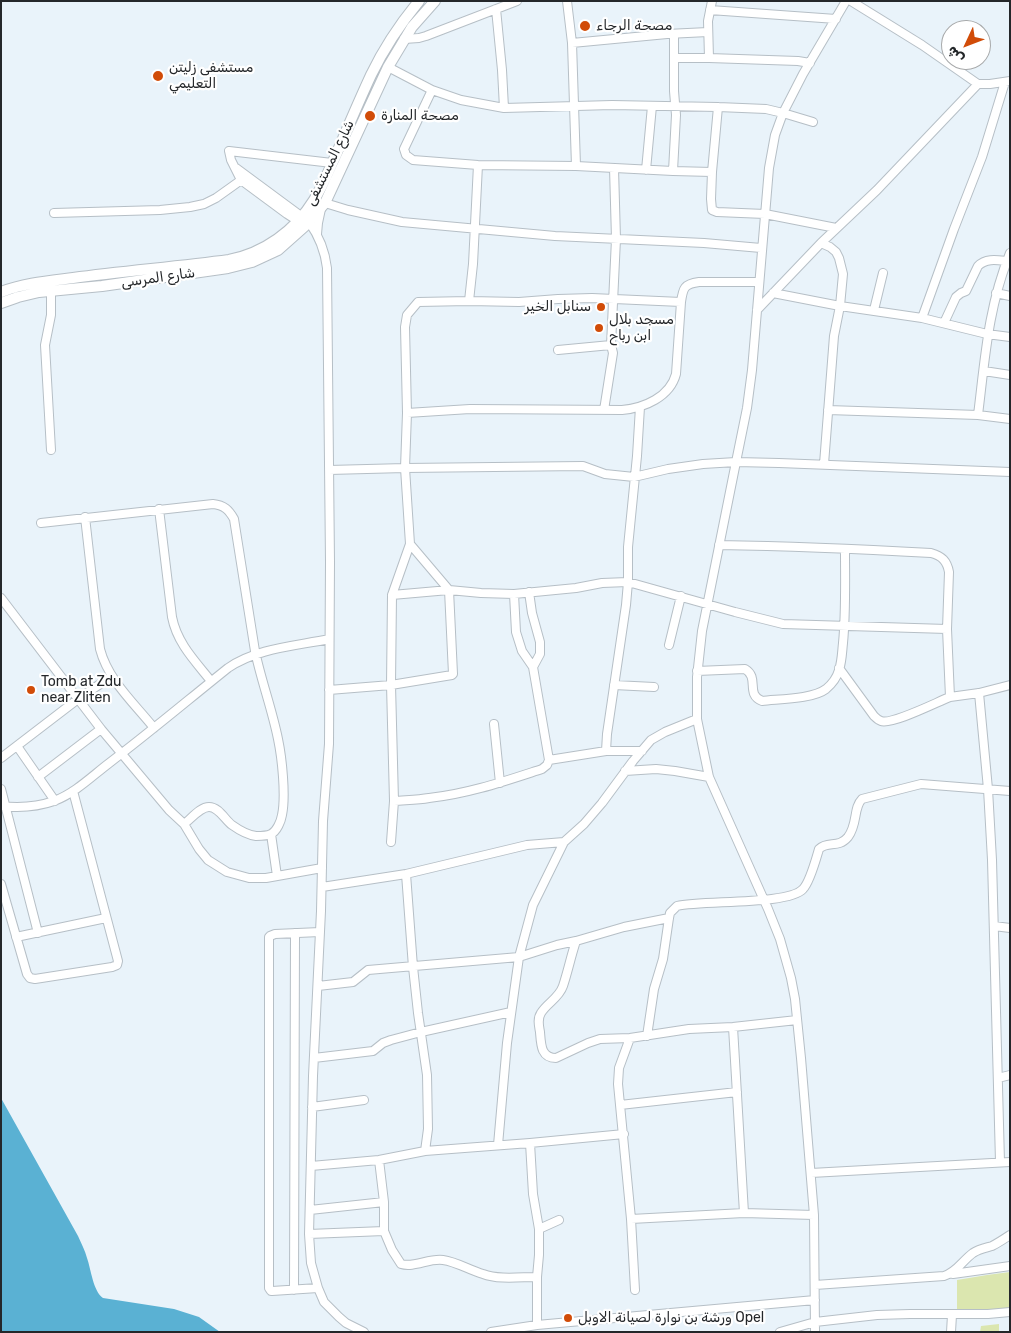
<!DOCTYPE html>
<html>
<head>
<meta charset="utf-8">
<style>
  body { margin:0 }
  #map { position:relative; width:1011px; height:1333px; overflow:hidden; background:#e9f3fa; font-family:Rubik,"Noto Sans Arabic",sans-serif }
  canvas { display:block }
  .frame { position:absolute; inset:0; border:2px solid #24272a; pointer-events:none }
  .north { position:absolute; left:941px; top:20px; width:50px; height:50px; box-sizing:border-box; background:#fff; border:1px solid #a7a9aa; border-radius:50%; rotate:227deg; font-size:14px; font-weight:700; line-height:20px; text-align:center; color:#24272a }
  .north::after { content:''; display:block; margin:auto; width:18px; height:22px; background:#d14c08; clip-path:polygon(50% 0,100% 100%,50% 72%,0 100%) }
</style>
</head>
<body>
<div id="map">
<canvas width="1011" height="1333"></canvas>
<div class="frame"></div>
<div class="north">ش</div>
</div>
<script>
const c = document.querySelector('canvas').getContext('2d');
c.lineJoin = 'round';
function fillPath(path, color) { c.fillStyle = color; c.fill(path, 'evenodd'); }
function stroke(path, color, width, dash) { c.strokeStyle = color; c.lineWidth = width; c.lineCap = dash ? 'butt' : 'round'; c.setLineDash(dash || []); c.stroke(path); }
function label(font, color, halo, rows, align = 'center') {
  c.font = font + ' Rubik,"Noto Sans Arabic",sans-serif'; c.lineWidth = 4.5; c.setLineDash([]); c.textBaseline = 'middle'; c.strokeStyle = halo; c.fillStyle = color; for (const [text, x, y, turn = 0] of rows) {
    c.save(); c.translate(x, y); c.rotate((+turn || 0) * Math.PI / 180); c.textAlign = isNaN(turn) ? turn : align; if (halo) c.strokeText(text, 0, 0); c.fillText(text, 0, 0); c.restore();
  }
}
const green = new Path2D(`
  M1010 1272V1309L957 1310V1280L987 1275Z
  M999 1324V1332H980L981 1326Z`);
const water = new Path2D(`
  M1 1098 78 1236C81 1243 85 1250 87 1258 91 1269 93 1291 103 1298L174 1309 199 1317 220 1332H1Z`);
const minor = new Path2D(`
  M567 1 572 43 576 166
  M851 1 922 45 978 84
  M496 9 502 70 504 108
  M710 10 836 19
  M404 39 419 38 426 36 517 1
  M572 43 667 34 708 32
  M674 58H709L798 61 810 63
  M709 58 708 21 712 1
  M388 67 432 90 461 100 504 108 612 105 718 107 766 109 783 113 813 122
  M432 90 404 149 406 155 413 160 478 165 576 166 673 171 712 172
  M718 107 712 172 711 199 712 210 717 212 765 214 836 228
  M236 168 309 222C319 236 325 251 327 268L330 562 329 744 323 821 321 911 313 1076 309 1234 311 1263 318 1288 324 1302 339 1317 346 1323 364 1332
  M646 170 652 106
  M673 171 676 115 674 91V34
  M325 203 348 210 402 222 555 236 704 243 761 248
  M54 213 160 210 190 207 204 204 216 198 244 178
  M301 223 287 214 241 180 231 160 229 151 332 163
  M317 234 318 223 321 209
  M821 243 830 247 836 252 839 258 843 274 840 306 834 336 824 464
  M759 282H699C684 284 683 288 681 302L676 374C670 397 644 408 622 410L470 409 407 413 405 468 410 544 392 595 449 590 481 593 514 594 576 588 602 583 628 582 735 612 783 624 947 629
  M51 291V315L45 345 51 450
  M773 293 840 306 922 318 987 334 1010 337
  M996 293 1010 296
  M469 301 473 264 478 165
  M757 310 821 243 877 190 978 84H990L1010 81
  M874 310 883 273
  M922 318 954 229 982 157 1005 82
  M944 323 956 297 961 293 966 291 978 266C986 258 997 260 1006 261
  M558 350 611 345
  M984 371 1010 375
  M640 407 637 456 628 547V582L626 605 607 734 606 751H642
  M604 410 613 353 611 345 616 239 614 168
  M828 410 978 415 1010 419
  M407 413 405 327 407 315 418 302 469 301 519 302 558 299 592 298 681 302
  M978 415C985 359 988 307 1010 253
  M329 470 405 468 583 466 605 474 634 477 668 469 703 464 736 462 747 408 752 370 769 168 775 135 783 113 803 74 846 1
  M159 509 172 617C177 643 195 661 211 681
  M85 517 100 649C108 680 134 703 154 728
  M41 523 213 504C224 505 229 510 234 519 241 563 248 607 255 651 261 680 272 709 278 739 282 758 286 796 282 815 281 821 277 831 271 834 267 836 261 836 256 836 248 835 239 830 232 825 225 820 219 807 209 807 200 807 191 819 184 824
  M719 545C790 546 860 549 931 553 942 556 947 561 949 572L947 629 950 697 979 693 1010 685
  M529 592 532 613 540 642V654L533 667
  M1 598 101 729 169 810 184 824 199 849 208 860 227 872 249 878H266L322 868
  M669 645 681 596
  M839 668 874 716C876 718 878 720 881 721 892 725 937 702 950 697
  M697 671 745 669C760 678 745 694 762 701 779 699 813 699 826 689 832 684 837 677 839 670 842 661 842 652 843 643 846 612 845 581 845 550
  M614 685 654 687
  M329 690 391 685 452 675 453 674 449 590 410 544
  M979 693 988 789 992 860 1000 1162
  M494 724 500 783
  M17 746 55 801
  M1 758 78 699 112 676
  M549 760 606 751
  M625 771 656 769 675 771 709 777
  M38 777 101 729
  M1 789 38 933
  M394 801C406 800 418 800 429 798 468 794 505 781 542 769L547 765 549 760 533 667 522 651 516 632 514 594
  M1 806C19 808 37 807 54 801 75 793 91 777 108 764 149 733 188 700 228 668 257 648 296 646 329 639
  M271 834 277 876
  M391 842 394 801 391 685 392 595
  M406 874 413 967 418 1013 427 1075 428 1129 425 1151
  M1 884 27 974 30 978 35 979 112 967 117 965 118 961 73 791
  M322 887 406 874 527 845 564 842 584 824 602 803 633 761 651 740 665 732 697 719
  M994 926 1010 928
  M16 937 106 918
  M576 941C571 956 568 971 563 986 559 998 547 1003 541 1013 537 1019 539 1026 540 1032 541 1045 541 1058 556 1058L588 1043 600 1039 630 1038 689 1029 733 1027 797 1020
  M318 986 353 982 368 970 519 957 557 945 576 941 624 927 669 918
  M733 1027 744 1213
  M647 1036 654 989 663 959 669 918 670 913 677 906C703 900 789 905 803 889 810 882 816 859 819 849 828 840 838 849 848 837 858 824 853 808 862 799L921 784 1010 791
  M630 1038 619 1068 618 1084 631 1219 635 1290
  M314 1058 373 1051 383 1043 391 1040 421 1032 511 1012
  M998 1078 1010 1075
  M620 1105 737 1092
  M312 1107 364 1100
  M530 1143 533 1194 539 1229V1255L537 1277V1325
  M498 1145 507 1043 519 957 533 905 564 842
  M379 1160 384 1202V1231L392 1250 401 1264C414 1268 429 1258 443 1260 457 1262 469 1270 483 1274 499 1280 520 1277 537 1277
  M311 1166 379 1160 425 1151 530 1143 624 1134
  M811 1173 1010 1162
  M310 1210 384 1202
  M631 1219 744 1213 814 1215
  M539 1229 559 1220
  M309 1234 384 1231
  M953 1274 1010 1266
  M815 1285 944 1276C957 1272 962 1261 973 1253 979 1249 985 1248 992 1246 998 1243 1004 1239 1010 1235
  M318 1288 272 1291H271L269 1288V937L270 936 275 934 320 932
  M294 1290 295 933
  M491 1332 537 1325 815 1300
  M780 1332 815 1322 877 1315 910 1314H988L1010 1312
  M815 1332 814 1215 801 1058 795 999 791 978 780 939 768 909 709 777 697 719V677L702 631 736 462 779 463 1010 472
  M951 1332 952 1315`);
const major = new Path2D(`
  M1 292C24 283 49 281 73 278 125 271 177 267 229 260 264 253 295 231 314 200 323 186 329 170 336 155 347 129 359 101 371 75 384 48 400 24 419 1
  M1 303 18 297 39 292 102 286 228 268 252 262 278 250 305 226 325 203 388 67 412 27 435 1`);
const markers = [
  [585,26,6,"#d14c08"],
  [158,76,6,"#d14c08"],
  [370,116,6,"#d14c08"],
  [601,307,5,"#d14c08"],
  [599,328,5,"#d14c08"],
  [31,690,5,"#d14c08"],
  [568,1318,5,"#d14c08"]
];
const poiNames = [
  ["مصحة الرجاء",596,26],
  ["مستشفى زليتن",169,68],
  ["التعليمي",169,84],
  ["مصحة المنارة",381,116],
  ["سنابل الخير",591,307,"right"],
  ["مسجد بلال",609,320],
  ["ابن رباح",609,336],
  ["Tomb at Zdu",41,682],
  ["near Zliten",41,698],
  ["ورشة بن نوارة لصيانة الاوبل Opel",578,1318]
];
const streetNames = [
  ["شارع المستشفى",330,163,-64],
  ["شارع المرسى",158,278,-8]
];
fillPath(green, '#dbe6af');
fillPath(water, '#5ab1d3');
stroke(minor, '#b6bfc6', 10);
stroke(major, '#b6bfc6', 12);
stroke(minor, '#fff', 8);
stroke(major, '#fff', 10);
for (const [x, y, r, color] of markers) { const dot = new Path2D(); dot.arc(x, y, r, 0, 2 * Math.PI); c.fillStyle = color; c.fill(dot); stroke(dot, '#fff', 2); }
label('14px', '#24272a', '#fff', poiNames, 'left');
label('14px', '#24272a', '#fff', streetNames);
</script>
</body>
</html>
